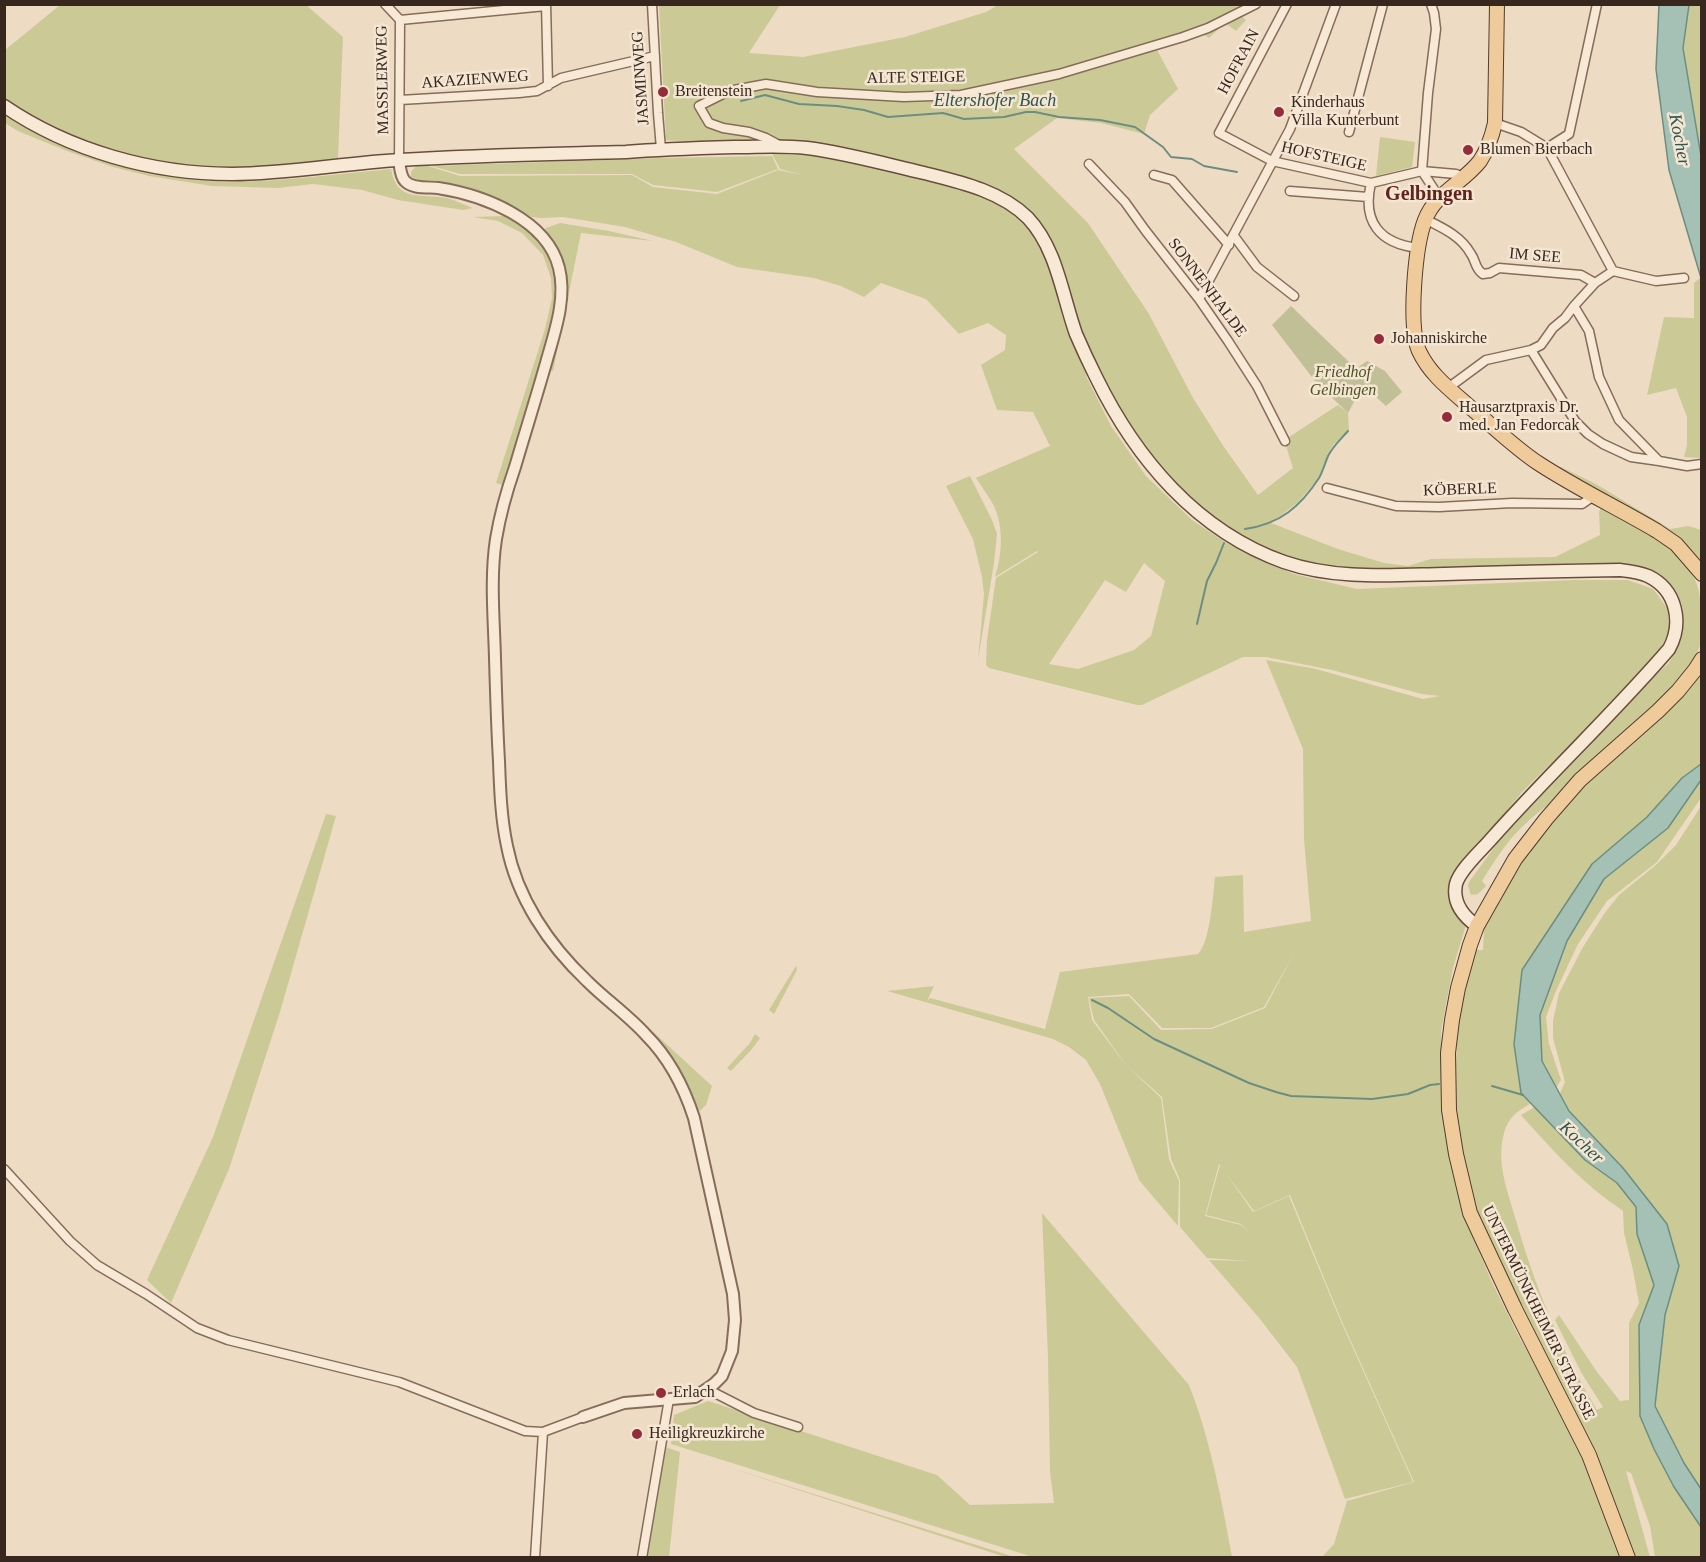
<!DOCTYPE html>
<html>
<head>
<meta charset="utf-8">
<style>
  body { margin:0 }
  #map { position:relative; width:1706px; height:1562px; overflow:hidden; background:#eddbc3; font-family:"Times New Roman",serif }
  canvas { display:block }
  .frame { position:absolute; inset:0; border:6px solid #37271e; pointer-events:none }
</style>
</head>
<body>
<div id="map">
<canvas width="1706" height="1562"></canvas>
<div class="frame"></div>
</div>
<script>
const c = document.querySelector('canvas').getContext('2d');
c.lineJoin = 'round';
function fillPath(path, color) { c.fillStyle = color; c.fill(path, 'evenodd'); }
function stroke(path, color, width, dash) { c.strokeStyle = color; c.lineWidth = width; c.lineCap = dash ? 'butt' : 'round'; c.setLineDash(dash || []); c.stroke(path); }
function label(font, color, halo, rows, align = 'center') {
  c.font = font + ' "Times New Roman",serif'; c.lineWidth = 5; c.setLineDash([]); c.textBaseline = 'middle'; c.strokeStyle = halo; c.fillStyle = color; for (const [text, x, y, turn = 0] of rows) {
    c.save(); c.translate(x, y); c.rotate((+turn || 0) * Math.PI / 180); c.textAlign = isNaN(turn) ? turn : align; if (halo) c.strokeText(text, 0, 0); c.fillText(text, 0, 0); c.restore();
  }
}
const green = new Path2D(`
  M1230 4 1247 5 1236 11 1246 20 1236 31 1225 23 1209 38 1201 33 1064 75 1157 50 1178 89 1150 115 1144 134 1101 123 1057 118 1014 149 1088 223 1149 314 1193 398 1224 447 1258 495 1293 468 1287 449 1286 439 1338 405 1348 413 1349 430 1333 445 1327 455 1325 467 1316 481 1297 503 1271 523 1338 549 1384 563 1408 566 1431 559 1555 557 1600 535 1599 512 1601 507C1629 521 1660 536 1681 559 1698 579 1701 591 1701 617 1701 625 1703 633 1701 640 1697 672 1645 711 1622 733 1596 756 1571 781 1547 806 1515 829 1502 849 1482 881L1486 886 1478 894 1471 895 1468 886 1469 882 1515 819 1646 682 1668 664 1677 649 1682 635 1684 622 1682 604 1674 590 1663 578 1650 570 1632 564 1579 563 1360 571C1336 569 1311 566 1288 558 1234 541 1168 486 1137 440 1123 418 1111 395 1098 372L1086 376 1111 426 1146 476 1192 520 1225 542 1264 562 1294 574 1357 589 1574 580H1628L1653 589 1668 609 1669 631 1658 653 1596 719 1522 792 1449 883 1455 913 1466 925 1453 968 1441 1031 1444 1125 1451 1162 1475 1242 1491 1280 1516 1331 1563 1415 1589 1473 1614 1535 1619 1557H1322L1334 1544 1347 1501 1414 1482 1340 1317 1290 1195 1254 1211 1219 1164 1205 1216 1241 1225 1251 1234 1241 1224 1206 1215 1220 1165 1253 1212 1289 1196 1339 1317 1413 1482 1345 1499 1297 1367 1260 1319 1209 1260 1248 1261 1207 1258 1180 1227V1180L1171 1159 1162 1097 1126 1065 1094 1020 1089 998 1129 996 1161 1030 1212 1029 1265 1008 1294 953 1264 1007 1211 1028H1162L1129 994 1088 997 1092 1020 1125 1064 1161 1098 1169 1159 1179 1181 1178 1226 1139 1180 1100 1084 1086 1060 1069 1047 1053 1039 887 991 934 986 927 1001 930 998 1045 1029 1060 972 1198 954C1210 943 1213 895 1215 877L1243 875 1244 932 1311 921 1304 839 1303 749 1266 660 1316 669 1423 699 1440 696 1422 694 1332 670 1266 657H1243L1142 705H1137L989 668 986 665 987 640 996 578 1038 552 1037 551 995 577C1002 555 1004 528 994 506 989 497 982 487 976 478L1050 446 1033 412 997 410 981 365 1005 350 1006 335 988 323 959 334 926 299 881 283 864 297 841 286 814 278 737 267 676 242 625 227 563 217 543 218 532 217 487 194 467 188 422 181 411 177V172L416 166H428L460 176 632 175 653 187 717 194 778 170 803 175 780 169 766 142H692L666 140 659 5H780L749 53 803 57 905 37 986 12 998 5ZM1144 563 1165 581 1151 636 1134 650 1078 669 1049 664 1105 580 1126 592Z
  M60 5H306L343 37 338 158C297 164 252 172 210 170 138 165 63 140 5 98V50Z
  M1688 5H1701V153L1683 47Z
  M5 116C63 151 127 173 195 179 207 180 219 183 231 182 285 181 338 174 391 169 397 203 420 193 447 198 455 200 464 205 473 208L463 210 398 200 362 190 313 184 278 188 212 186 149 176 113 167 67 151 18 131 5 123Z
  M1380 137 1415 142 1412 167 1376 176Z
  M772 156 778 169 717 192 653 185 632 174H460L432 166 657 158Z
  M505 216 530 232 546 251 555 279V301L541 363 503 485 496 483 545 329 552 298 551 278 543 255 522 233 498 221 473 217Z
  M560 223 609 231 653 241 581 233 553 371 548 370 564 295 542 233 546 228Z
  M1700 278 1702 282 1701 458 1684 457 1687 445V417L1676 388 1647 395 1664 317 1694 318V283Z
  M1558 467H1561L1596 484 1670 529 1688 526 1701 530V564L1666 531Z
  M970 476 992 520 997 534 994 563 978 660 984 594 982 577 973 539 946 486Z
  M1701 672V764L1682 778 1647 817 1522 970 1521 1092 1530 1104C1517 1111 1508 1118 1504 1133 1496 1162 1507 1189 1515 1217 1535 1287 1560 1348 1597 1410L1603 1407 1582 1374 1555 1320 1559 1315 1597 1372 1620 1401 1629 1400V1323L1639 1303 1633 1270 1624 1233 1623 1211C1584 1185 1552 1150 1521 1115L1535 1107 1585 1160 1617 1183 1636 1207 1637 1234 1654 1285 1639 1325 1640 1416 1654 1449 1674 1487 1701 1527V1557H1655L1650 1526 1631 1473 1626 1471 1650 1557H1633L1626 1532 1594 1453 1516 1300 1480 1220 1460 1151 1455 1081 1458 1025 1464 987 1475 950H1483L1484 929 1509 881 1545 828 1580 788 1681 699Z
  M1701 780V798L1657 862 1607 901 1578 944 1556 991 1546 1017 1549 1044 1561 1080 1556 1088 1542 1061 1540 1015 1567 941 1604 879 1668 828Z
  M1701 806V1489L1684 1463 1655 1406 1665 1315 1679 1266 1623 1168 1569 1111 1560 1093 1565 1082 1553 1038V1021L1559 993 1583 947 1604 914 1619 895 1657 864 1676 845Z
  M326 814 336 816 280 1012 229 1169 171 1303 147 1280 213 1137Z
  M796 966 797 970 774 1014 769 1010Z
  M650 1029 712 1086 706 1105 700 1111 695 1107 651 1035Z
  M755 1034 760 1038 752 1049 731 1071 727 1068 750 1043Z
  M1042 1213 1189 1385C1210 1438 1222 1501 1232 1557H1033L671 1444 674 1415 708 1401 937 1475 970 1505 1054 1503 1050 1472 1048 1357Z
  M665 1447 680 1452 669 1557 647 1558Z
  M721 1465 1002 1553 1014 1557H1005Z`);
const cemetery = new Path2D(`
  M1291 306 1350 363 1357 368 1367 361 1385 371 1402 392 1386 406 1363 385 1348 413 1315 381 1272 325Z`);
const water = new Path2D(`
  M1659 5H1689L1683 48 1701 156V278L1669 170 1656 69Z
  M1701 764V780L1668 828 1604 879 1567 941 1540 1015 1542 1061 1569 1111 1623 1168 1667 1224 1679 1266 1665 1315 1655 1406 1684 1463 1701 1489V1527L1674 1487 1654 1449 1640 1416 1639 1325 1654 1285 1637 1234 1636 1207 1617 1183 1585 1160 1521 1093 1514 1044 1522 970 1592 864 1647 817 1682 778Z`);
const stream = new Path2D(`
  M741 101 765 95 799 104 837 106 864 110 888 117 943 113 964 119 1004 117 1026 112H1035L1059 117 1100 120 1135 127 1163 147 1171 157 1192 159 1204 166 1237 172
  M1245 529C1280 524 1300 507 1319 478 1323 471 1325 463 1328 456 1333 446 1341 439 1348 431
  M1197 624 1207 581 1216 563 1224 543
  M1092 1000 1108 1008 1154 1039 1249 1083 1276 1092 1291 1096 1372 1099 1408 1094 1430 1085 1439 1084
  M1492 1086 1523 1095`);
const minor = new Path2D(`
  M385 4 400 20 399 160
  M546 4 548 86
  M652 4 658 113 661 149
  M1287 4 1219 133 1272 161 1371 183 1422 171 1456 174 1463 177
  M1431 4 1434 13 1436 29 1428 93 1422 171 1439 197
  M400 20 546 6
  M400 100 519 93 537 91 561 78 655 56
  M1495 123 1521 132 1547 148 1613 271
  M1349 132 1383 4
  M781 146 766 138 749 132 723 128 709 123 699 106 729 91 766 84 817 92 904 97 961 95 1059 74 1183 37 1208 28 1256 4
  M1547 148 1569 134 1597 4
  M1089 164 1125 202 1145 230 1199 299 1228 341 1257 386 1285 441
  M1154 175 1172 180 1229 245
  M1371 183C1362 221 1379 244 1419 248
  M1290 191 1368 197
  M1425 219C1443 228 1461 236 1471 254 1476 261 1475 269 1483 274L1490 273 1499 268 1581 275 1595 283
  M1234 236 1257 267 1294 296
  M1199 299 1290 129 1336 4
  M1574 306 1589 331 1599 377 1619 420 1659 461 1687 466 1702 464
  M1531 350 1575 421 1588 434 1603 444 1631 457 1659 461
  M1448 388 1486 360 1531 350 1541 345 1553 328 1565 318 1574 306 1595 283 1613 271 1656 281 1684 278
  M1327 488 1396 506 1439 507 1512 503 1582 504 1595 495
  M4 1169 70 1241 97 1265 146 1294 197 1328 228 1340 399 1382 525 1431 543 1432 583 1417
  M707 1389 754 1413 798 1427
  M535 1558 543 1432
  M642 1558 669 1399`);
const tertiary = new Path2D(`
  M399 160C400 166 400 176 405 181 412 189 428 187 438 188 483 195 547 219 559 268 567 299 554 334 546 363 536 398 525 433 515 467 507 490 500 515 496 539 490 578 494 619 495 658 496 693 497 727 499 761 500 789 501 818 507 846 517 898 549 945 587 981 606 1000 628 1015 646 1035 669 1058 684 1087 694 1118L733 1294 735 1320 732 1351 722 1376 714 1384 695 1397 624 1403 583 1417`);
const secondary = new Path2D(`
  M4 106C70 151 153 174 232 174 288 174 344 163 399 160 475 155 551 154 626 152 662 149 698 148 734 147 758 147 783 145 807 148 846 153 885 164 924 173 960 182 1001 191 1028 218 1057 249 1062 295 1076 334 1082 348 1089 363 1096 377 1136 459 1197 531 1284 562 1336 580 1392 575 1445 574 1504 572 1562 571 1620 570 1629 571 1639 572 1648 576 1677 590 1683 623 1669 649 1613 714 1550 773 1493 837 1483 849 1460 869 1456 884 1452 903 1463 916 1477 926`);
const primary = new Path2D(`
  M1497 4 1495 123C1492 136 1488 149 1480 161 1463 183 1435 193 1425 220 1415 246 1408 326 1419 351 1430 375 1452 391 1471 408 1493 426 1514 447 1538 463 1576 488 1618 508 1657 531L1676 544 1702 574
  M1628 1558 1589 1455 1515 1309 1470 1213 1456 1154 1449 1110 1448 1053 1452 1020 1458 988 1470 945 1477 926 1515 859 1546 819 1580 780 1658 711 1678 691 1695 670 1702 659`);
const markers = [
  [663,92,6,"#942c3b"],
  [1279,112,6,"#942c3b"],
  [1468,150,6,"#942c3b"],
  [1379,339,6,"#942c3b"],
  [1447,417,6,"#942c3b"],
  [661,1393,6,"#942c3b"],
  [637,1434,6,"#942c3b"]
];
const streetNames = [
  ["HOFRAIN",1239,62,-62],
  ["JASMINWEG",641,78,-94],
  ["ALTE STEIGE",916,78,-1],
  ["MASSLERWEG",383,80,-91],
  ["AKAZIENWEG",475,80,-4],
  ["HOFSTEIGE",1324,157,13],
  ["IM SEE",1535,256,5],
  ["SONNENHALDE",1207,288,53],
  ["KÖBERLE",1460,490,-2],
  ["UNTERMÜNKHEIMER STRASSE",1538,1313,64]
];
const poiNames = [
  ["Breitenstein",675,92],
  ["Kinderhaus",1291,103],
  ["Villa Kunterbunt",1291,121],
  ["Blumen Bierbach",1480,150],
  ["Johanniskirche",1391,339],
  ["Hausarztpraxis Dr.",1459,408],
  ["med. Jan Fedorcak",1459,426],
  ["Erlach",673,1393],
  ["Heiligkreuzkirche",649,1434]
];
const parkNames = [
  ["Friedhof",1343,373],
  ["Gelbingen",1343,391]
];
const waterNames = [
  ["Eltershofer Bach",995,101],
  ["Kocher",1679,140,79],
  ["Kocher",1581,1143,43]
];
const quarterNames = [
  ["Gelbingen",1429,195]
];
fillPath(green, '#cbca97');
fillPath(cemetery, '#c0bf96');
fillPath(water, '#a5c0b4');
stroke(water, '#6c8e81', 1.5);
stroke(stream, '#6c8e81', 2);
stroke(minor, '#866c5a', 11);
stroke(tertiary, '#866c5a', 14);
stroke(secondary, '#684d3d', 15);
stroke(primary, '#543b2e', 16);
stroke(minor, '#f8e9d6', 8);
stroke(tertiary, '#f8e9d6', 10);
stroke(secondary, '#f8e9d6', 12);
stroke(primary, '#efca9b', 14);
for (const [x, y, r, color] of markers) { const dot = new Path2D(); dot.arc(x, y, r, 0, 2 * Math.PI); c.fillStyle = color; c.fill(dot); stroke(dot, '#f4e6d2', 2); }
label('16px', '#37271e', '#f4e6d2', streetNames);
label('16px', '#37271e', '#f4e6d2', poiNames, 'left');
label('italic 16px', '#4d5325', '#f4e6d2', parkNames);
label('italic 18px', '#2e564e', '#f4e6d2', waterNames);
label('bold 20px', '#62231e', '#f4e6d2', quarterNames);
</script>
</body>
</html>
